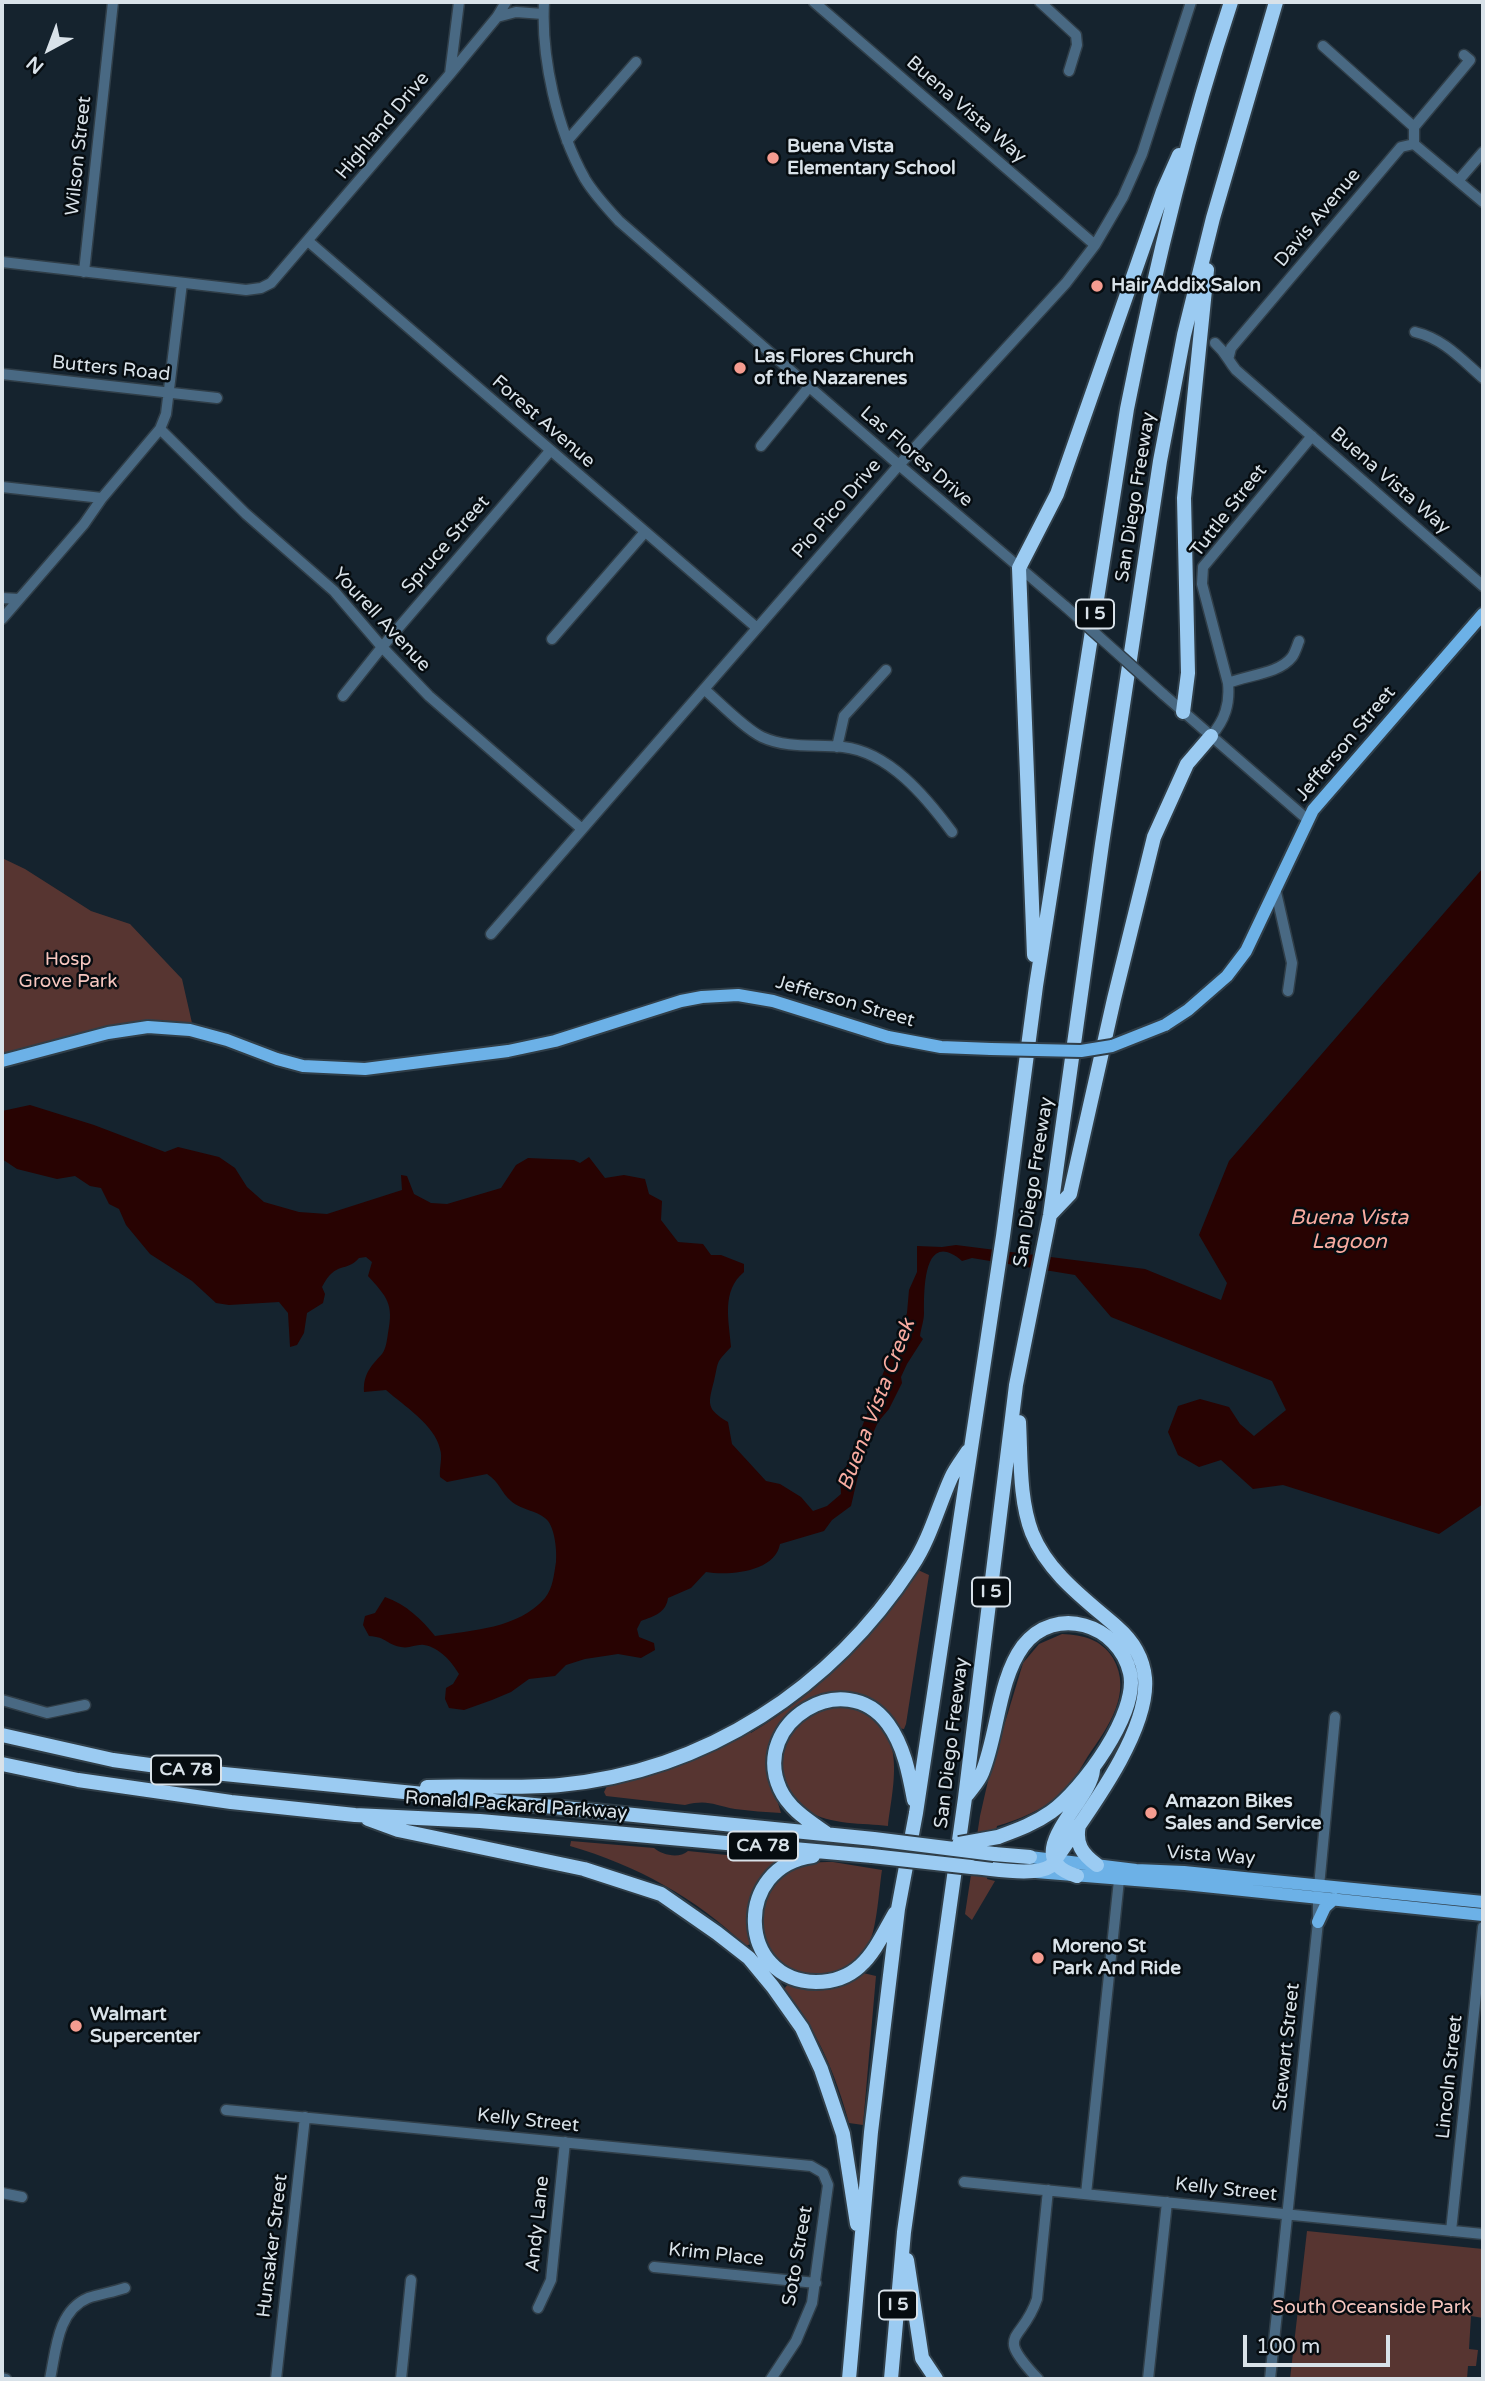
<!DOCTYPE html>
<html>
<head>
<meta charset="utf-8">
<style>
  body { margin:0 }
  #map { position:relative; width:1485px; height:2381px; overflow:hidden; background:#15232e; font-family:"Varela Round",sans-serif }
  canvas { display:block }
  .frame { position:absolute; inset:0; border:4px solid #d9e2e9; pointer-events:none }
  .north { position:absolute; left:14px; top:14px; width:70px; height:70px; -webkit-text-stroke:5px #060c10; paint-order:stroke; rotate:221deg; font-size:19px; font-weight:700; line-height:28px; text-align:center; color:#d9e2e9 }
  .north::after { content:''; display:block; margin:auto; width:24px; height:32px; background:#d9e2e9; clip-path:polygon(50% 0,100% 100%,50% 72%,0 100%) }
  .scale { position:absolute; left:1243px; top:2335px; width:147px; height:32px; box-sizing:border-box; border:4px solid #d9e2e9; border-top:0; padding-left:9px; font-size:21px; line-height:24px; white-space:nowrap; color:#d9e2e9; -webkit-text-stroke:5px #060c10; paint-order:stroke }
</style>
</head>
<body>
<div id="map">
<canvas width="1485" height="2381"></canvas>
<div class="frame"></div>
<div class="north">N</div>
<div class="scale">100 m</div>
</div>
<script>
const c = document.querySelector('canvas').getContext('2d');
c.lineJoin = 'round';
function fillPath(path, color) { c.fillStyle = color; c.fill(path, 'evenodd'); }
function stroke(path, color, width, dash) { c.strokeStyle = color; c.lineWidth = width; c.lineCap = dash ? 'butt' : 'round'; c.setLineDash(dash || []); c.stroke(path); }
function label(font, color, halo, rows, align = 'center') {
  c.font = font + ' "Varela Round",sans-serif'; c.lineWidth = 5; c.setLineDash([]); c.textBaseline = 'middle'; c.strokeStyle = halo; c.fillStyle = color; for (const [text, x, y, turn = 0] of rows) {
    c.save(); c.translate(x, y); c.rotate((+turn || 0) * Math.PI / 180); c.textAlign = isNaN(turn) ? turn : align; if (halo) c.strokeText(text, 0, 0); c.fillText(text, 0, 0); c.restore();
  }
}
const green = new Path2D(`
  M2 858 25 869 91 911 130 924 182 979 192 1023 148 1021 99 1029 2 1055Z
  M918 1570 929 1575 906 1724 904 1729 897 1728 849 1693 821 1695 801 1704 779 1725 769 1753V1773L781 1813C766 1812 750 1811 735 1809 713 1805 708 1799 685 1805L606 1796 604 1792 607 1786C658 1774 704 1756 749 1730L751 1733C822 1690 873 1638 918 1570Z
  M1062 1634C1083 1635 1101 1639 1113 1658 1133 1693 1108 1727 1088 1756 1080 1769 1072 1785 1060 1795 1043 1809 1019 1820 997 1826L987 1879 995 1881 972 1920 965 1914 980 1816 990 1772 1023 1663 1039 1644Z
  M839 1705C849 1707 862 1709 871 1715 906 1741 892 1790 888 1826 864 1823 829 1825 808 1811 772 1788 772 1731 812 1711 820 1708 831 1707 839 1705Z
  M571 1841 654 1848C662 1855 679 1859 688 1851L775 1860V1864C750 1886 743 1911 753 1943L746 1946C696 1898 636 1865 570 1846Z
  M833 1862 882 1870C879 1889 877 1928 869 1943 861 1959 849 1968 833 1973 758 1994 731 1880 807 1863 815 1862 825 1862 833 1862Z
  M863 1973 876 1976 863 2125 849 2123C836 2075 816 2027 784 1989L789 1983C815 1996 841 1991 863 1973Z
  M1307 2231 1483 2249V2318L1471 2316 1469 2349 1478 2350 1476 2366H1468L1467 2379H1290Z`);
const water = new Path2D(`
  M1483 868V1504L1439 1534 1283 1485 1253 1489 1221 1460 1199 1467 1178 1455 1168 1432 1178 1406 1200 1399 1229 1407 1240 1424 1254 1436 1286 1410 1272 1381 1111 1317 1075 1275 972 1258 962 1261C923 1228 924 1291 924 1313 924 1321 921 1328 920 1336L923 1339 907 1364 901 1377 902 1383 889 1409 878 1422 862 1458 851 1506 832 1520 824 1531 780 1544C775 1572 729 1576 706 1572L691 1588 668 1598C666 1613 654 1616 641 1621L637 1629 639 1637 654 1643 655 1650 641 1658 618 1654 585 1659 566 1665 555 1676 529 1679 511 1692 492 1700 464 1710 449 1708 445 1699 446 1688 453 1684 459 1674C452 1662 439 1647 424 1645 416 1644 409 1649 401 1647 387 1645 387 1637 369 1636L363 1625 365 1616 375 1613 385 1597C407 1605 421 1619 435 1636 472 1630 518 1629 545 1598 553 1588 554 1574 556 1562 557 1551 555 1530 548 1521 539 1510 522 1511 511 1501 501 1493 500 1482 487 1474L447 1482 440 1477C439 1468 443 1457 440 1449 435 1425 404 1406 386 1390L364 1392C363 1374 371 1366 382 1354 386 1349 387 1340 388 1333 394 1304 387 1297 368 1276L372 1262 366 1257 359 1258C346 1273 336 1260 322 1287L325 1294 323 1303 307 1313 304 1333 297 1345 290 1347 288 1313 279 1302 229 1305 216 1303 192 1281 150 1254 126 1225 119 1209 109 1204 101 1188 90 1186 75 1176 57 1179 17 1169 2 1159V1111L30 1105 94 1125 165 1152 178 1147 219 1157 235 1168 247 1187 264 1202 299 1212 327 1214 402 1190 401 1175 407 1176 414 1194 431 1203 447 1204 501 1188 516 1165 528 1158 574 1160 580 1163 589 1157 605 1178 624 1175 645 1179 649 1194 662 1201 661 1220 678 1242 703 1244 711 1255H721L744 1264V1272C721 1291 729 1320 731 1347 715 1364 719 1360 714 1381 708 1404 706 1409 728 1422L732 1444 766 1481 780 1484 801 1497 813 1511 827 1506 841 1494 840 1472 846 1467 907 1313 909 1290 917 1272V1246L942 1247 956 1245 1145 1269 1221 1300 1227 1283 1199 1235 1229 1161Z`);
const minor = new Path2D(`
  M544 2C541 59 557 129 585 179 594 194 607 208 619 221L899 465 1066 607
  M814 2 1095 245
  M1040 2 1076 35 1077 45 1069 71
  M497 17 516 12 543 14
  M1323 46 1414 127V144L1483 202
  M450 74 459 2
  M1414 127 1470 60 1464 55
  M567 141 636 62
  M1458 181 1483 152
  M308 241 757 628
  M2 262 246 290 261 288 271 283 450 74 497 17 506 2
  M84 272 113 2
  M1415 332C1444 339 1461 359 1483 378
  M1215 343C1227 354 1227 359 1236 370L1483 586
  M1229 356 1231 348 1401 147 1414 144
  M2 374 217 398
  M160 429 246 514 334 591 382 647 429 696 582 829
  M761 446 809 387
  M2 487 102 498
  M2 598 19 599
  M2 619 84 524 102 498 160 429 166 414 182 283
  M552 639 645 532
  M1228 683C1247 675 1279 674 1292 657 1295 653 1297 646 1299 641
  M704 689C719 702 745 729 762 737 788 749 816 744 843 747 889 752 926 797 952 832
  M1163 694 1308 820
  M343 696 382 647 550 451
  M1211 736C1225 720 1230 704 1228 683L1202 584 1203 567 1312 436
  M837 747 844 716 886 670
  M1276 892 1292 963 1288 991
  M491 934 899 465 1066 283 1095 245 1123 197 1142 154 1191 2
  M2 1700 47 1713 85 1705
  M226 2110 811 2166 823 2173 828 2185 812 2303 796 2341 771 2379
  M964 2182 1483 2234
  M2 2193 22 2197
  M1086 2194 1119 1880
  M1451 2231 1483 1927
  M654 2267 816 2283
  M538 2308 551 2280 565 2142
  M2 2378 6 2379
  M50 2379C56 2351 57 2311 88 2298 100 2294 113 2292 125 2288
  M276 2379 305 2117
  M401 2379 411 2280
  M1038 2379C993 2331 1022 2344 1037 2299L1048 2190
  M1148 2379 1167 2202
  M1270 2379 1318 1922V1897L1335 1717`);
const major = new Path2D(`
  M1165 1025 1188 1010 1227 976 1246 951 1313 810 1483 614
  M2 1061 108 1033 148 1027 190 1030 227 1040 277 1059 303 1066 365 1069 508 1051 555 1041 681 1001 702 997 738 995 773 1001 888 1037 941 1047 991 1049
  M1030 1857 1136 1870 1184 1872 1483 1902
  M1036 1872 1185 1884 1483 1915
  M1318 1922 1325 1907 1334 1899`);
const highway = new Path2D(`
  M1183 712 1188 673 1184 498 1207 270
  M1034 955 1019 568 1057 494 1163 191 1179 155
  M1050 1215 1070 1194 1114 999 1154 837 1187 764 1211 736
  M2 1735 113 1760 194 1771 874 1839
  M2 1764 78 1780 231 1802 355 1815 480 1821 872 1856
  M427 1787C471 1785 516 1789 560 1785 707 1771 832 1688 912 1566 930 1539 938 1507 951 1478 955 1469 962 1460 968 1451
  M967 1795C972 1788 979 1781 982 1773 998 1734 998 1680 1023 1646 1055 1604 1119 1624 1130 1673 1139 1713 1082 1790 1051 1812 1034 1824 1017 1830 998 1837
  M368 1819 398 1830 584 1869 661 1894 717 1933 749 1958 773 1987 802 2028 821 2069 843 2134 857 2224
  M1079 1825C1075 1844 1082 1854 1097 1865
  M826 1833C809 1821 789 1809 780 1789 750 1722 845 1665 888 1724 904 1746 909 1773 914 1800
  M994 1854 1030 1857
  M813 1856C733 1866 737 1981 816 1982 833 1982 847 1978 860 1966 875 1953 885 1930 895 1913
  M971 1867C991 1868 1035 1877 1051 1866 1082 1820 1150 1734 1145 1678 1143 1658 1132 1640 1117 1627 1086 1600 1048 1573 1032 1533 1019 1499 1021 1458 1019 1422
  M1077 1876C1015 1857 1091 1802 1093 1770
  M907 2260 922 2358 936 2379
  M849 2379 871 2132 898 1909 916 1813 1003 1236 1036 986 1127 409C1154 272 1187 135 1231 2
  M891 2379 904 2232 965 1798 1016 1385 1050 1215 1102 844 1160 461 1184 335 1213 218 1276 2`);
const minorBridge = new Path2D(`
  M1066 607 1163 694`);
const majorBridge = new Path2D(`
  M991 1049 1081 1051 1112 1046 1165 1025`);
const highwayBridge = new Path2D(`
  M874 1839 994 1854
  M959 1844 998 1837
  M872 1856 971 1867`);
const markers = [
  [773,158,7,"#f59c90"],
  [1097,286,7,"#f59c90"],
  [740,368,7,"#f59c90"],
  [1151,1813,7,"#f59c90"],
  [1038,1958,7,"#f59c90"],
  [76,2026,7,"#f59c90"]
];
const shields = [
  [1095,614,38],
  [991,1592,38],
  [186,1770,70],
  [763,1846,70],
  [898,2305,38]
];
const shieldNames = [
  ["I 5",1095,614],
  ["I 5",991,1592],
  ["CA 78",186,1770],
  ["CA 78",763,1846],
  ["I 5",898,2305]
];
const streetNames = [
  ["Buena Vista Way",966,110,41],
  ["Highland Drive",383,126,-50],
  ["Wilson Street",79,156,-84],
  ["Davis Avenue",1318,218,-50],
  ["Butters Road",111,369,6],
  ["Forest Avenue",543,422,41],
  ["Las Flores Drive",916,457,41],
  ["Buena Vista Way",1390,481,41],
  ["San Diego Freeway",1136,497,-81],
  ["Pio Pico Drive",837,509,-49],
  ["Tuttle Street",1229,511,-52],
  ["Spruce Street",446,545,-49],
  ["Yourell Avenue",381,620,47],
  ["Jefferson Street",1346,744,-50],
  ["Jefferson Street",845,1002,16],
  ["San Diego Freeway",1034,1182,-81],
  ["San Diego Freeway",952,1743,-83],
  ["Ronald Packard Parkway",516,1806,4],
  ["Vista Way",1211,1856,4],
  ["Stewart Street",1287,2047,-84],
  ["Lincoln Street",1450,2077,-84],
  ["Kelly Street",528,2121,6],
  ["Kelly Street",1226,2190,6],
  ["Andy Lane",538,2224,-84],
  ["Hunsaker Street",273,2246,-83],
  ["Krim Place",716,2255,6],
  ["Soto Street",798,2256,-80]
];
const poiNames = [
  ["Buena Vista",787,147],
  ["Elementary School",787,169],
  ["Hair Addix Salon",1111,286],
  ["Las Flores Church",754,357],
  ["of the Nazarenes",754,379],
  ["Amazon Bikes",1165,1802],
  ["Sales and Service",1165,1824],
  ["Moreno St",1052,1947],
  ["Park And Ride",1052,1969],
  ["Walmart",90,2015],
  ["Supercenter",90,2037]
];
const parkNames = [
  ["Hosp",68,960],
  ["Grove Park",68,982],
  ["South Oceanside Park",1372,2308]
];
const waterNames = [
  ["Buena Vista",1349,1218],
  ["Lagoon",1349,1242],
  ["Buena Vista Creek",877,1405,-69]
];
fillPath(green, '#573531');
fillPath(water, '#280302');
stroke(minor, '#303e48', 13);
stroke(major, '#303e48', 16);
stroke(highway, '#303e48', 18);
stroke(minor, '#496983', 10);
stroke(major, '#6cb1e7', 12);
stroke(highway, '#9bcbf2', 14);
stroke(minorBridge, '#303e48', 13, []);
stroke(majorBridge, '#303e48', 16, []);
stroke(highwayBridge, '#303e48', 18, []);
stroke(minorBridge, '#496983', 10);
stroke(majorBridge, '#6cb1e7', 12);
stroke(highwayBridge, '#9bcbf2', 14);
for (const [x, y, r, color] of markers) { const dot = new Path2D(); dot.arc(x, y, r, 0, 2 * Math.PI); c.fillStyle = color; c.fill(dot); stroke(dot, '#060c10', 2.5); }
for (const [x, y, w] of shields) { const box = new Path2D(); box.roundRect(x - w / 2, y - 14.5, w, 29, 5); c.fillStyle = '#060c10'; c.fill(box); stroke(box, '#d9e2e9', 2); }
label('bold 18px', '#d9e2e9', null, shieldNames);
label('19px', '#d9e2e9', '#060c10', streetNames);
label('bold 19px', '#d9e2e9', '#060c10', poiNames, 'left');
label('19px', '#f6c6bf', '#060c10', parkNames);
label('italic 21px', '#f9aba0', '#060c10', waterNames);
</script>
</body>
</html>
